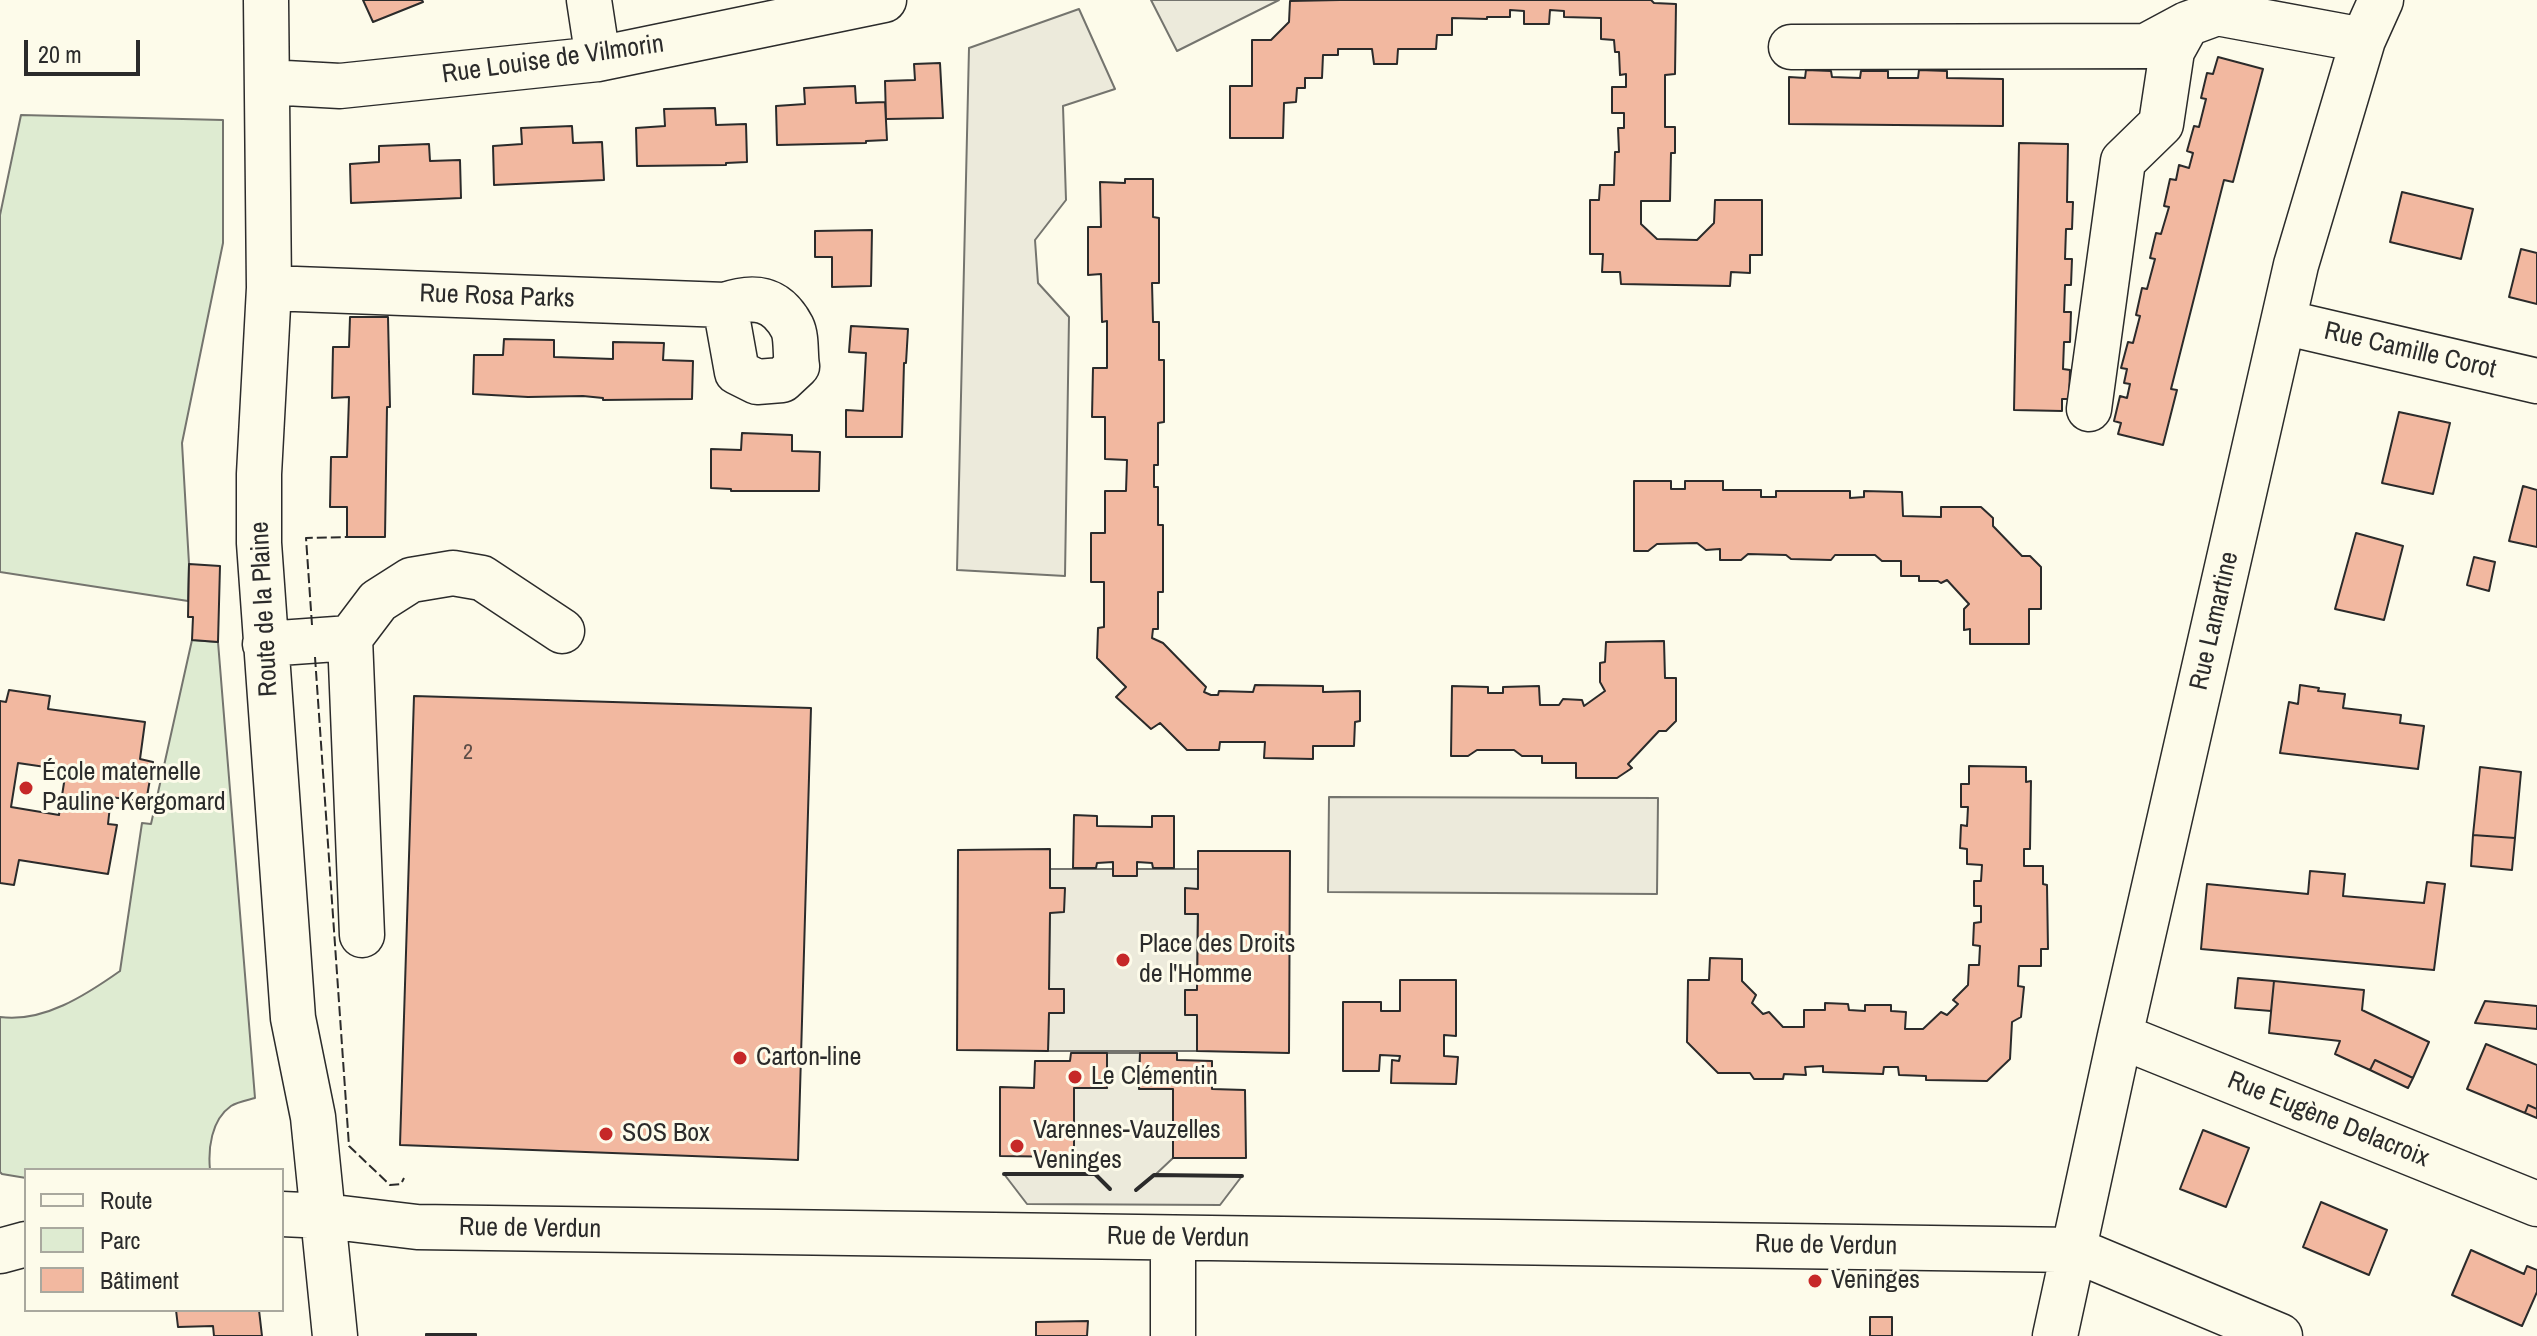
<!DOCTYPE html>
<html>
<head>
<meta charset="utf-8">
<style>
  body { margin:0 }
  #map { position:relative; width:2537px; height:1336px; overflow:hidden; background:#fdfbea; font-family:"Archivo Narrow",sans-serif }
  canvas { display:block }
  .legend { position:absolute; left:24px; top:1168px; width:260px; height:144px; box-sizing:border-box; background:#fdfbea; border:2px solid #a9a89e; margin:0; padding:10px 14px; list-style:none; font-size:24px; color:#2b2b2b }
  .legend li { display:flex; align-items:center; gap:16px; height:40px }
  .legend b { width:40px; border:2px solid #a9a89e }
  .scale { position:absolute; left:24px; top:40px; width:116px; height:36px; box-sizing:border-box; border:4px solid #2b2b2b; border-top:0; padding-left:10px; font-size:24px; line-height:28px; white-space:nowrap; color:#2b2b2b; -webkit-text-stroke:6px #fdfbea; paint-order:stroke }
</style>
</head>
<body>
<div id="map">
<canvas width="2537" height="1336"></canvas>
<ul class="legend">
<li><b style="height:10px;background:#fdfbea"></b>Route</li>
<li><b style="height:22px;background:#deebd1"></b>Parc</li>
<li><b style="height:22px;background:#f2b8a0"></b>Bâtiment</li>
</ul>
<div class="scale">20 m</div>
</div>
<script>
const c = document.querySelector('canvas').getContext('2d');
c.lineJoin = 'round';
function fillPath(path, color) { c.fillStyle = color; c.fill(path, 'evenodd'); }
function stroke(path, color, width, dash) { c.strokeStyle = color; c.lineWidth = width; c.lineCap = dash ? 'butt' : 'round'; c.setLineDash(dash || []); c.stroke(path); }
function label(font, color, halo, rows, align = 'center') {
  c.font = font + ' "Archivo Narrow",sans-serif'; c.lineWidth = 6; c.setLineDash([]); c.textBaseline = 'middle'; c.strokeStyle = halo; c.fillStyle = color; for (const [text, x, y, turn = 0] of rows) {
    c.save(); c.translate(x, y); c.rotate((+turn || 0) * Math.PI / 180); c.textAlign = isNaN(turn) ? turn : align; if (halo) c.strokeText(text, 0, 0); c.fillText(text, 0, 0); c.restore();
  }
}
const green = new Path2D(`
  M21 115 223 120V243L182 443 189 564 188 601 0 572V215Z
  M192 640 218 642 255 1098C248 1100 237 1102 231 1106 211 1120 208 1149 210 1170H26V1178L2 1174 0 1172V1017C43 1023 86 995 120 971L142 823 151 824Z`);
const parking = new Path2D(`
  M1151 0H1279L1177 51Z
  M1079 9 1115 89 1063 106 1066 200 1035 240 1038 283 1069 317 1065 576 957 570 969 48Z
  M1329 797 1658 798 1657 894 1328 892Z
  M1050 869H1198L1197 1051H1048Z
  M1107 1053H1140L1139 1089H1173V1158L1155 1175 1242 1176 1220 1205 1027 1204 1004 1174H1094L1074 1157V1088H1107Z`);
const building = new Path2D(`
  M363 0H422L423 2 373 22Z
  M1340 0H1651L1654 3 1676 4 1675 74 1665 75V127H1675V153H1671L1670 201H1641V224L1657 239 1697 240 1714 223 1715 200H1762V255H1750V273L1731 272 1730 286 1621 284 1620 272H1602L1603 254H1590V200H1599L1600 185H1614L1615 152H1619L1618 128H1624V113H1612V87H1626V74L1620 75 1619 52H1615L1614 40 1601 39V18L1564 17V11L1550 10 1549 24H1524V11L1510 10V17H1487V19L1452 18V35H1437L1436 49H1398L1397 64H1374L1372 49H1338V55H1323L1322 78H1305V88H1297L1296 102 1284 103 1283 138H1230V86H1252V40H1271L1289 22 1290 1Z
  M2218 57 2263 69 2233 182 2224 180 2171 389 2177 390 2163 445 2118 434 2121 423 2114 421 2120 396 2127 398 2130 384 2124 383 2127 369 2121 368 2128 342 2133 343 2140 316 2136 315 2142 288 2147 289 2155 259 2150 258 2156 233 2161 234 2169 207 2164 206 2170 179 2176 180 2179 165 2189 168 2193 153 2187 151 2194 126 2199 127 2206 99 2201 98 2207 73 2213 74Z
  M940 63 943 118 886 119 885 81 915 80 914 64Z
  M1806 70 1831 71 1832 77 1860 78 1861 71H1888V78H1918L1919 70 1947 71V78L2003 79V126L1789 124V77L1805 78Z
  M855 86 856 103 885 102 887 140 866 141V143L777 145 776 106 805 104 804 88Z
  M715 108 716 125 746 124 747 162 726 163V165L637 166 636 128 665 126 664 109Z
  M572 126 573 143 602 142 604 180 494 185 493 146 522 144 521 128Z
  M2019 143 2068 144 2067 202H2073L2072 229H2066L2065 259H2072L2071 285H2065L2064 312H2071L2070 342H2064L2063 369 2070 370 2069 399H2062V411L2014 410Z
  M429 144 430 161 460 160 461 198 351 203 350 164 379 162V146Z
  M1125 179H1153V217L1159 218V283H1152L1153 322H1159V360H1164V422L1158 423V465H1154V487H1158V525H1163V592H1158V629H1153L1152 638 1163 643 1206 687 1204 692 1211 695H1218L1219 691 1253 692 1255 685 1323 686V692L1360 691V721L1355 722 1354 746H1313V759L1264 758 1265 742H1220L1219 750H1187L1160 723 1151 729 1116 697 1126 687 1097 658 1098 628 1104 627V582H1091V533H1105V491H1126L1127 460 1105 459V417H1092L1093 368H1107V321L1102 322 1101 274 1088 275V227H1101L1100 182 1125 183Z
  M2402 192 2473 209 2461 259 2390 242Z
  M872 230 871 286 832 287V257H815V231Z
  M2521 249 2537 253V304L2509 297Z
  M350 317H388L390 407H387L385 537H347V507H330L331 457H347L349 397 332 398 333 347H349Z
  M851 326 908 329 906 363H904L902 437H846V410L863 411 866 353 849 352Z
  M504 339 554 340V357L613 359V342L664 343 663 360 693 361 692 399 603 400V398L583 396 528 397 473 394 474 355H503Z
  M2399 412 2450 423 2433 494 2382 483Z
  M742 433 792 435V451L820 452 819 491H731V489L711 488V449L741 450Z
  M1634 481H1671V489H1685V481H1723V490H1761V497H1776V491H1850V498L1864 497V491L1902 492 1903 516 1941 517V507H1981L1993 518V526L2022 556H2030L2041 567V609H2029V644H1970V629L1964 630V609L1969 604 1947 580 1941 583 1938 581H1919V576H1901V561H1882L1875 555H1835L1831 560 1791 559 1786 555 1748 554 1741 560H1720V549L1706 550 1697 543 1657 544 1648 551H1634Z
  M2523 486 2537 490V547L2509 541Z
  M2356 533 2403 546 2384 620 2335 609Z
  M2474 557 2495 562 2489 591 2467 585Z
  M189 564 220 566 218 642 192 640 193 617H188Z
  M1664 641 1665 678H1676V721L1666 731H1659L1628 764 1632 768 1617 778H1576V763H1542V756H1522L1514 750H1477L1468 756H1451L1452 686 1488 687V693H1503V687L1539 686 1540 705H1559L1563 699 1582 700 1584 706 1605 691 1600 682V663L1605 662 1606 642Z
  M2300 685 2319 688 2318 691 2345 694 2343 708 2401 715 2400 723 2424 726 2418 769 2280 753 2289 702 2298 704Z
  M9 690 50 696 48 709 145 722 140 759 153 762 146 802 111 797 108 824 117 825 108 874 19 860 14 885 0 883V701L6 702ZM18 763 66 770 59 815 11 807Z
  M414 696 811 708 798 1160 400 1145Z
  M1969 766 2026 767V782L2031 781 2030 849H2024V866H2043V884L2047 885 2048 949H2041V966H2019L2018 986 2024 987 2021 1017 2012 1022 2010 1059 1987 1081 1926 1080V1076L1899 1075 1898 1067H1884L1883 1074 1823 1072V1066L1805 1067 1806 1075 1784 1074 1783 1079H1754L1750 1073H1718L1687 1042 1688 980H1709L1710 958 1742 959V981L1756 995 1752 1003 1763 1014 1769 1012 1783 1027H1804V1010H1825V1003L1848 1004 1849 1010 1865 1011V1005H1891V1011L1906 1012 1905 1029H1923L1941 1012 1947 1015 1958 1004 1953 1000 1968 985 1969 965H1979L1980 946 1973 945 1974 923 1981 922V906H1974V881H1981L1982 865 1967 864V849L1960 848 1961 825 1967 826 1968 807H1961V784H1969Z
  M2480 767 2521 772 2515 838 2473 835Z
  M1074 815 1097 816V826L1152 827V816H1174V868H1153L1152 863 1137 862V876H1113V862L1097 863 1096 868H1073Z
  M2473 835 2515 838 2512 870 2471 866Z
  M1050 849V888H1065L1064 912 1050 913 1049 989H1064V1013H1049L1048 1051 957 1050 958 850Z
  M1198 851H1290L1289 1053 1197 1051V1015H1185V990H1197L1198 914H1185V888L1198 889Z
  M2310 871 2345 874 2343 896 2424 903 2427 882 2445 884 2434 970 2201 949 2207 884 2308 894Z
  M2238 978 2274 981 2271 1011 2235 1008Z
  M1400 980H1456V1036L1444 1035V1056L1458 1057 1456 1084 1391 1083 1392 1060 1399 1061 1400 1056 1380 1055 1379 1071H1343V1002H1381V1011H1400Z
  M2274 981 2364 990 2362 1010 2429 1042 2413 1078 2375 1060 2370 1070 2335 1054 2340 1041 2269 1033Z
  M2485 1001 2537 1006V1029L2475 1023Z
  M2486 1044 2537 1065V1109L2528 1105 2525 1113 2467 1089Z
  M1071 1053H1107V1088H1074V1157L1000 1156V1087L1034 1088 1035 1061H1070Z
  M1140 1053H1177V1060L1212 1061V1089L1245 1090 1246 1158H1173V1089H1139Z
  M2375 1060 2413 1078 2408 1088 2370 1070Z
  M2528 1105 2537 1109V1118L2525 1113Z
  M2203 1130 2249 1148 2226 1207 2180 1189Z
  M2321 1202 2387 1230 2369 1275 2303 1247Z
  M2471 1250 2524 1274 2527 1266 2537 1270V1292L2522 1326 2452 1295Z
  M176 1310H259L262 1336H214L213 1326 178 1327Z
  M1870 1317H1892V1336H1870Z
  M1088 1321 1087 1336H1036V1322Z
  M426 1334H476V1336H426Z`);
const minor = new Path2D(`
  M266 0 269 288 259 474V543L293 1018 313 1117 335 1336
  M589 0 598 59
  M1791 47 2146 46 2187 24 2217 13 2363 40
  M267 82 340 86 598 59 884 0
  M269 288 725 305C753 295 776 297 792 327 797 337 795 355 797 366L782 380 757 382 737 372 725 305
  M2283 322 2537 381
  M2089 409 2123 161 2161 124 2172 51 2187 24
  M265 644 350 638
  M362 935 350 638 378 601 411 580 453 573 482 578 562 631
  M2120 1036 2537 1204
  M282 1214 325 1216 417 1227 2075 1250 2280 1336
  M0 1251 26 1244
  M1173 1336V1238
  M2055 1336 2120 1036 2296 265 2363 40 2381 0`);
const fence = new Path2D(`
  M312 625 306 538 347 537
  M315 657 349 1146 390 1185 401 1184 404 1178`);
const wall = new Path2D(`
  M1004 1174H1095L1110 1189
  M1136 1190 1154 1175 1242 1176`);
const markers = [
  [26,788,8,"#c62828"],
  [1123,960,8,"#c62828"],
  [740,1058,8,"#c62828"],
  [1075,1077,8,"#c62828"],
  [606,1134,8,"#c62828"],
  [1017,1146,8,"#c62828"],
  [1815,1281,8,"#c62828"]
];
const numberNames = [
  ["2",468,753]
];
const streetNames = [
  ["Rue Louise de Vilmorin",553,60,-8],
  ["Rue Rosa Parks",497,297,2],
  ["Rue Camille Corot",2410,351,13],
  ["Route de la Plaine",265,609,-93],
  ["Rue Lamartine",2215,621,-77],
  ["Rue Eugène Delacroix",2328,1120,22],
  ["Rue de Verdun",530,1229,1],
  ["Rue de Verdun",1178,1238,1],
  ["Rue de Verdun",1826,1246,1]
];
const poiNames = [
  ["École maternelle",42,773],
  ["Pauline Kergomard",42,803],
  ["Place des Droits",1139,945],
  ["de l'Homme",1139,975],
  ["Carton-line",756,1058],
  ["Le Clémentin",1091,1077],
  ["Varennes-Vauzelles",1033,1131],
  ["Veninges",1033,1161],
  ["SOS Box",622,1134],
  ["Veninges",1831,1281]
];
fillPath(green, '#deebd1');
stroke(green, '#74746e', 2);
fillPath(parking, '#eceadb');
stroke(parking, '#74746e', 2);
fillPath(building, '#f2b8a0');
stroke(building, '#2b2b2b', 2);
stroke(minor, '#2b2b2b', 47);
stroke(minor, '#fdfbea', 44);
stroke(fence, '#2b2b2b', 2, [10, 4]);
stroke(wall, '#2b2b2b', 4);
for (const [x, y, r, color] of markers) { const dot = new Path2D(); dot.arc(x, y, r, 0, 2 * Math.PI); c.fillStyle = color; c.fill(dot); stroke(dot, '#fdfbea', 3); }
label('22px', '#5d4e48', null, numberNames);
label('26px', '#2b2b2b', '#fdfbea', streetNames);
label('26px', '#2b2b2b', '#fdfbea', poiNames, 'left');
</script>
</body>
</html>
